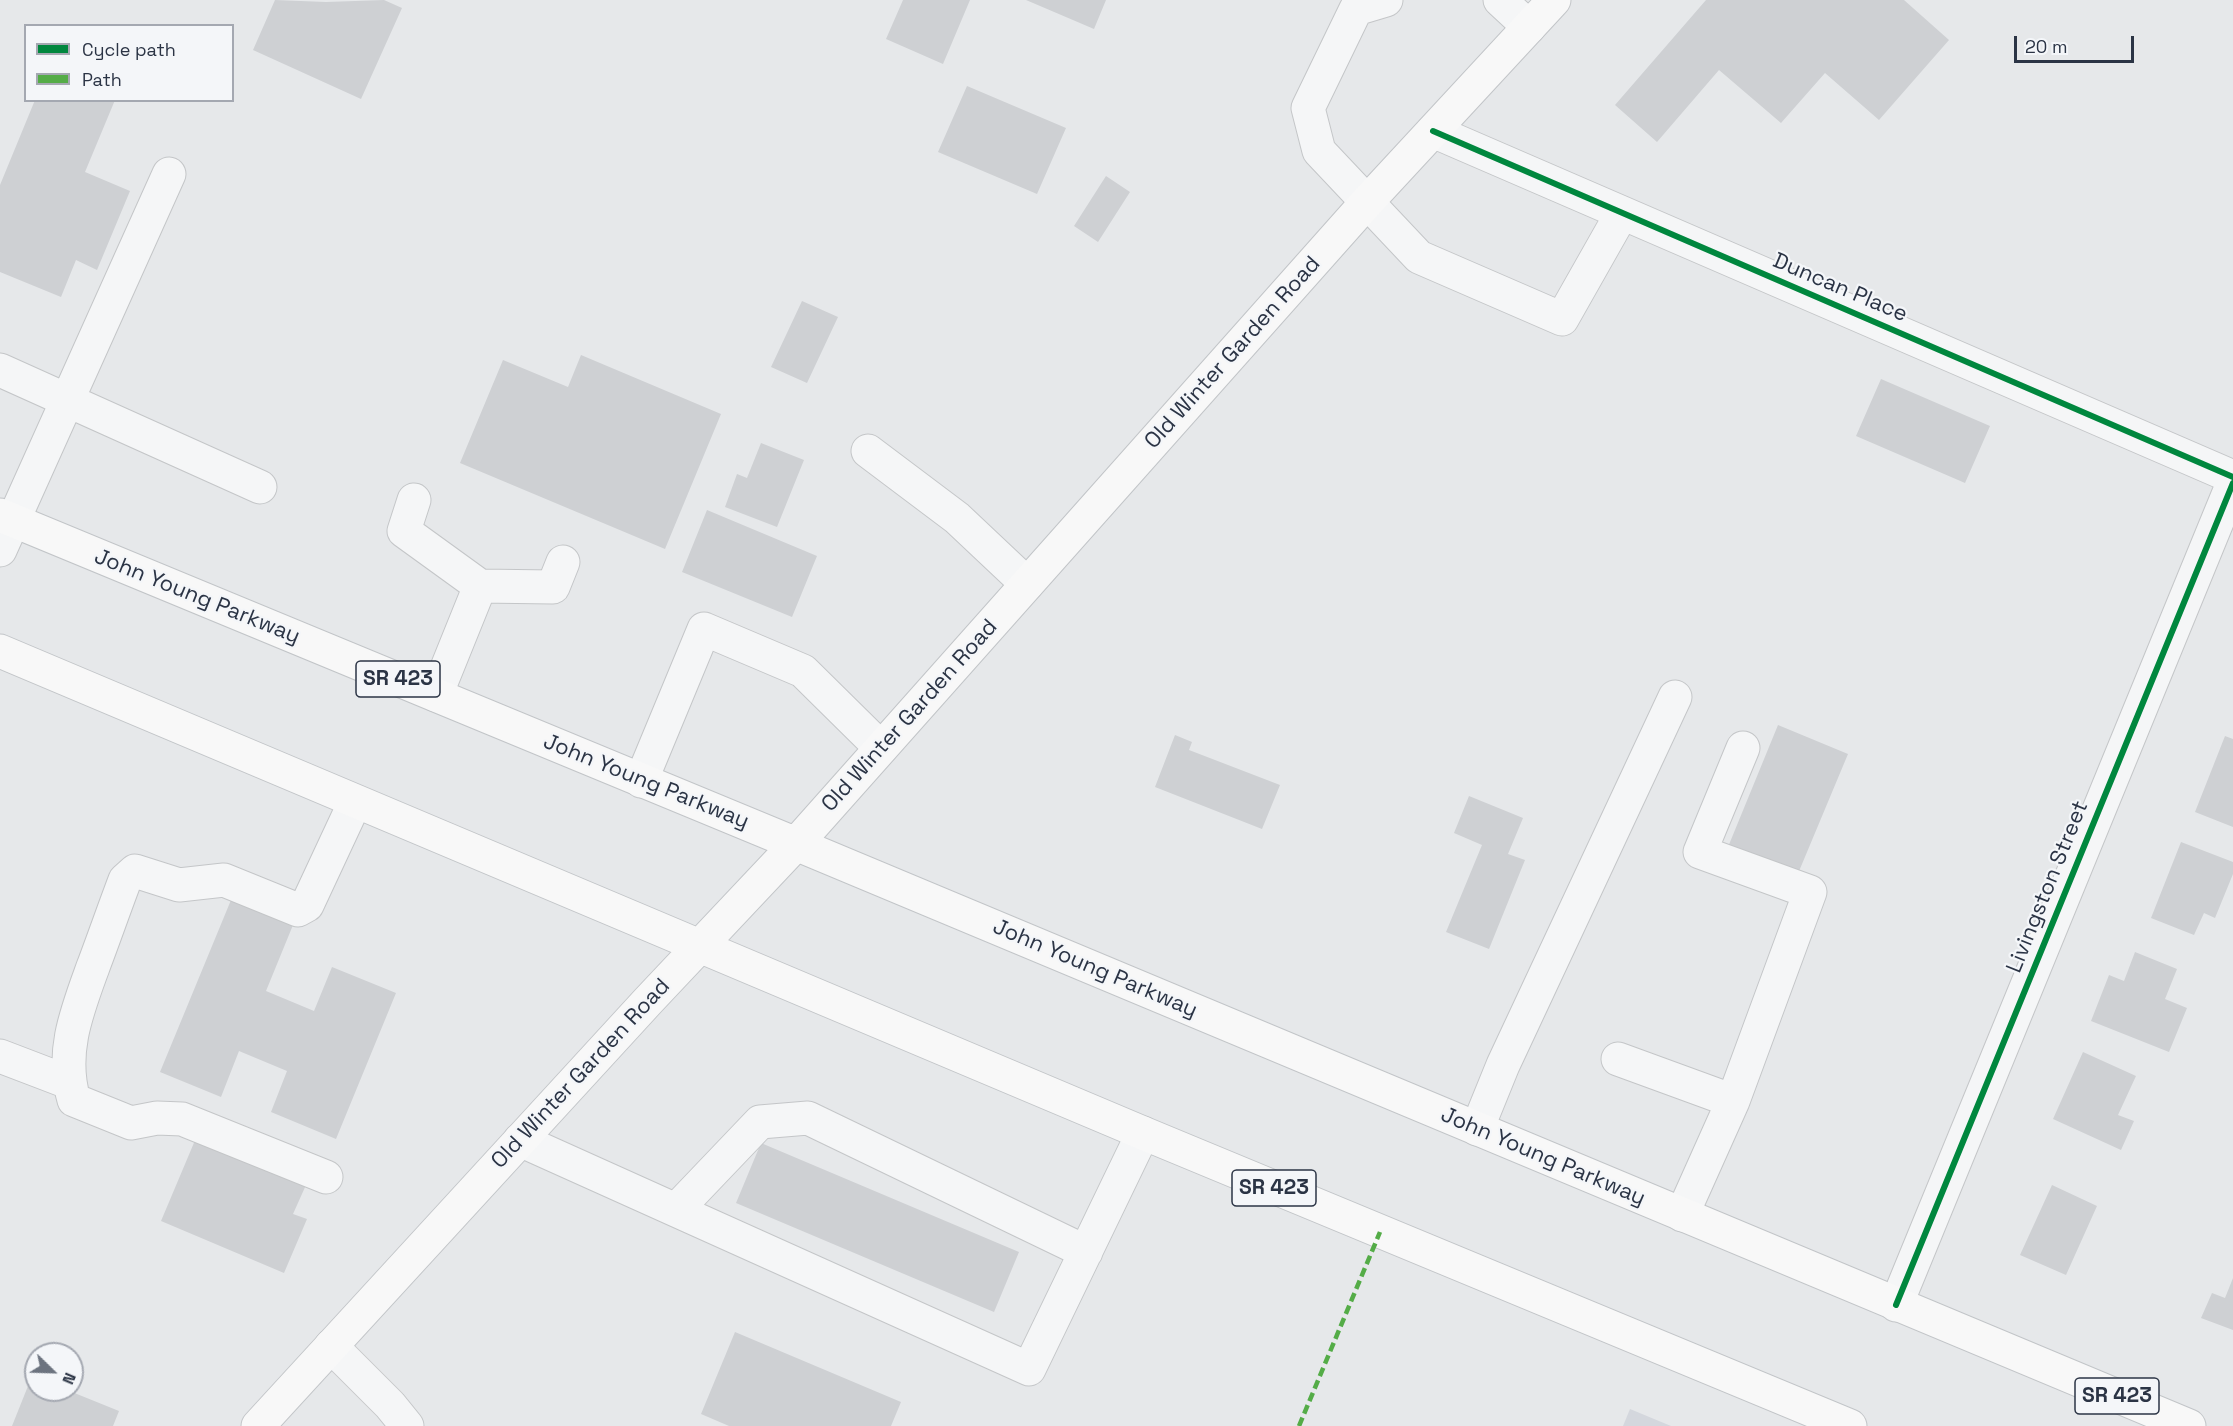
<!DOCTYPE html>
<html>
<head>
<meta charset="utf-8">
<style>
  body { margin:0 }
  #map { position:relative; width:2233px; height:1426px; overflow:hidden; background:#e6e8ea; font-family:"Space Grotesk",sans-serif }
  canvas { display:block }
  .legend { position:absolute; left:24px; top:24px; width:210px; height:78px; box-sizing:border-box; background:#f4f6f9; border:2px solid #a4a8b1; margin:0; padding:8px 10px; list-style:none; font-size:18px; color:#2b3445 }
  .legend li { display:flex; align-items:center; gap:12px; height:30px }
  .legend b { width:30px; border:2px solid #a4a8b1 }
  .north { position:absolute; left:24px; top:1342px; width:60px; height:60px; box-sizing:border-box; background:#f4f6f9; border:2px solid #a4a8b1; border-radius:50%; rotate:113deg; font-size:16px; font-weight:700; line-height:24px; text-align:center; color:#2b3445 }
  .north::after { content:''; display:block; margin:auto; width:21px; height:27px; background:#6c737f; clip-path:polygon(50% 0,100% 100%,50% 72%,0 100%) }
  .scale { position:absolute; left:2014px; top:36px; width:120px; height:27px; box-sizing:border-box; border:3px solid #2b3445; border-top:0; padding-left:8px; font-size:18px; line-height:21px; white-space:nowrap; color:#2b3445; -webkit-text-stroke:4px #f4f6f9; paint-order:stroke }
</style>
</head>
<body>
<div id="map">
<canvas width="2233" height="1426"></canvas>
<ul class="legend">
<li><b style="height:8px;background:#00873e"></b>Cycle path</li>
<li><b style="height:8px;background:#54ac47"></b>Path</li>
</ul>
<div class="north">N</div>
<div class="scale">20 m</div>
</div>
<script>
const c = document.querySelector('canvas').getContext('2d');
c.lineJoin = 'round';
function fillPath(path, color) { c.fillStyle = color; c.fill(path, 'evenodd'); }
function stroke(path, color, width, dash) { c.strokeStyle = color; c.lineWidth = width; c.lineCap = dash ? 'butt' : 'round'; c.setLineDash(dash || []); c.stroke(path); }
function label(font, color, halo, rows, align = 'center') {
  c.font = font + ' "Space Grotesk",sans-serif'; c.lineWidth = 4.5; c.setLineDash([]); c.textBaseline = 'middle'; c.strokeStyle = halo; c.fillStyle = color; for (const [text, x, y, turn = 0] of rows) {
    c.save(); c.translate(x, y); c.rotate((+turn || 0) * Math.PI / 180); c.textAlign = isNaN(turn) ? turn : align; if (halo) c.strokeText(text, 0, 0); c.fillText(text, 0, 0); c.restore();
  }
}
const built = new Path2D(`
  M1630 1409 1671 1426H1623Z`);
const building = new Path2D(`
  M275 0 326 2 384 0 402 8 361 99 253 50Z
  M903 0H970L943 64 886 39Z
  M1026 0H1106L1094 29Z
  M1706 0H1904L1949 40 1879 120 1825 73 1781 123 1719 70 1657 142 1615 105Z
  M967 86 1066 128 1037 194 938 152Z
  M35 100H115L85 172 130 191 97 270 76 260 61 297 0 272V185Z
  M1106 176 1130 192 1098 242 1074 226Z
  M802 301 838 317 807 383 771 367Z
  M581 355 721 414 665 549 460 463 503 360 568 387Z
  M1881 379 1990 426 1965 483 1856 436Z
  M761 443 804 460 777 527 725 507 737 474 747 478Z
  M707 510 817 556 792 617 682 572Z
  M1778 725 1848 754 1797 876 1728 847Z
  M1175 735 1192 742 1189 750 1280 785 1262 829 1155 787Z
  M2225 736 2233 739V827L2195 812Z
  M1469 796 1523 818 1508 854 1525 860 1489 949 1446 932 1482 845 1454 833Z
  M2181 842 2233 862V874L2215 918 2204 913 2194 935 2151 918Z
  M231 900 293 925 266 991 314 1011 332 967 396 993 336 1139 271 1112 287 1071 239 1051 221 1097 160 1072Z
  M2135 952 2177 969 2165 999 2187 1008 2169 1052 2091 1021 2109 975 2124 981Z
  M2083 1052 2136 1076 2118 1115 2134 1121 2121 1150 2053 1119Z
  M196 1138 306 1185 293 1214 307 1219 284 1273 161 1221Z
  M761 1143 1019 1252 994 1312 736 1203Z
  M2052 1185 2097 1206 2066 1275 2020 1255Z
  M2233 1278V1330L2201 1318 2212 1293 2225 1298Z
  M735 1332 901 1402 891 1426H729L701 1414Z
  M32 1376 36 1378V1390H67L119 1411 113 1426H12Z`);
const minor = new Path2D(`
  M1386 0 1356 9 1308 108 1319 151 1419 257 1562 319 1622 213
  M1500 0 1529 27
  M1433 131 2233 477
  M0 370 260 487
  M868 451 957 518 1027 584
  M414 500 404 531 480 586 553 587 563 562
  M0 550 169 174
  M436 695 480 586
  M641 781 704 629 803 671 881 748
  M0 1056 68 1082
  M1618 1059 1733 1101
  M1477 1129 1503 1065 1675 697
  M520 1140 1029 1369 1143 1133
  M326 1177 182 1119 157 1118 131 1123 74 1100C60 1053 77 1011 93 967 104 938 114 909 125 880L135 871 179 885 224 880 298 910 307 905 355 802
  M676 1210 760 1122 808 1118 1086 1252
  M1682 1215 1733 1101 1810 892 1700 852 1743 748
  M1896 1305 2233 483
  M331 1346 390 1405 407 1426`);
const major = new Path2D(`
  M0 515 796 844 2189 1426
  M0 651 1143 1133 1850 1426
  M258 1426 648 1001 796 844 1367 202 1554 0`);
const quiet = new Path2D(`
  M1299 1426 1380 1232`);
const cycleway = new Path2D(`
  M1433 131 2233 477
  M1896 1305 2233 483`);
const shields = [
  [398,679,84],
  [1274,1188,84],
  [2117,1396,84]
];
const shieldNames = [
  ["SR 423",398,679],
  ["SR 423",1274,1188],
  ["SR 423",2117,1396]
];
const streetNames = [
  ["Duncan Place",1840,288,23],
  ["Old Winter Garden Road",1233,353,-48],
  ["John Young Parkway",197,597,22],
  ["Old Winter Garden Road",910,716,-48],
  ["John Young Parkway",646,782,22],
  ["Livingston Street",2048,887,-68],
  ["John Young Parkway",1095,969,23],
  ["Old Winter Garden Road",581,1074,-47],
  ["John Young Parkway",1543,1157,23]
];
fillPath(built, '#d4d7dd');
fillPath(building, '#ced0d3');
stroke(minor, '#c4c6c8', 35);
stroke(major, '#c2c5c8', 35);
stroke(minor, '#f5f6f7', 33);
stroke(major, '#f8f8f8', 33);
stroke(quiet, '#54ac47', 4.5, [9, 4.5]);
stroke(cycleway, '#00873e', 6);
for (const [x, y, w] of shields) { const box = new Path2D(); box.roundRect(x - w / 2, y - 18, w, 36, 4.5); c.fillStyle = '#f4f6f9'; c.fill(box); stroke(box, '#2b3445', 1.5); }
label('bold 21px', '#2b3445', null, shieldNames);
label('22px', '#2b3445', '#f4f6f9', streetNames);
</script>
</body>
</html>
